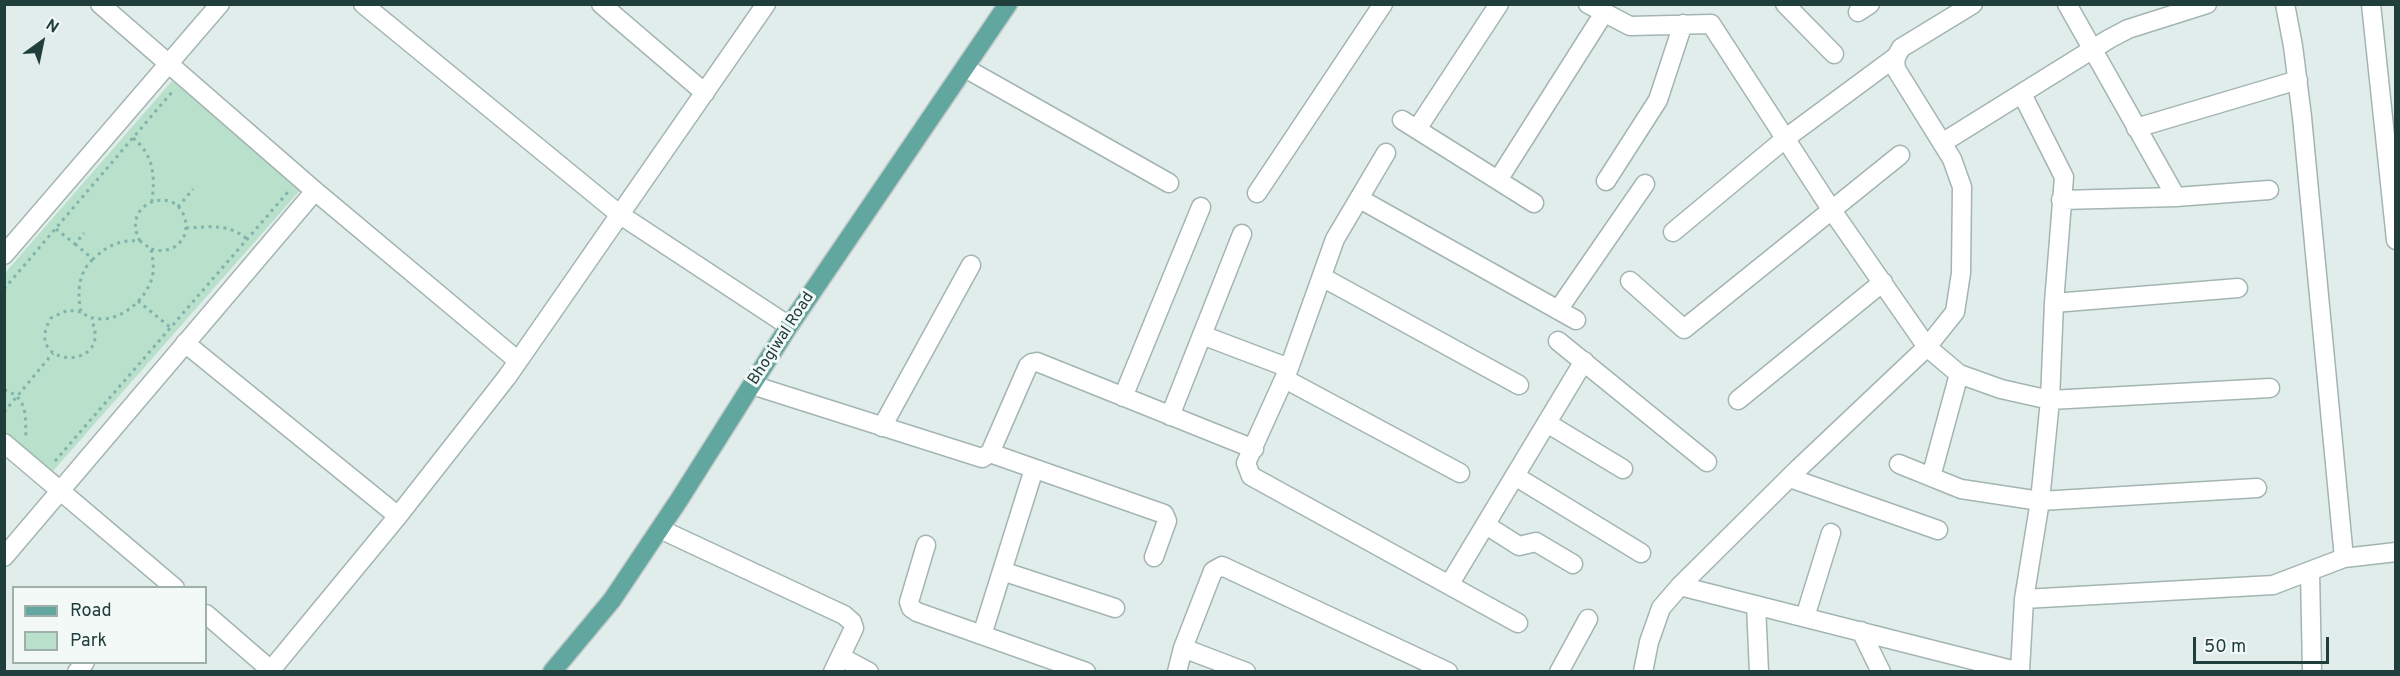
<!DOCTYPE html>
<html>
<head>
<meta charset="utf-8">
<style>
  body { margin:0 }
  #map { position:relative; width:2400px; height:676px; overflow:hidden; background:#e1edea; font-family:Overpass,sans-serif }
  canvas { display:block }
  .frame { position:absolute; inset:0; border:6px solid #203f3c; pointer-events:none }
  .legend { position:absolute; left:12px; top:586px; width:195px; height:78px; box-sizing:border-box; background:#f2f9f7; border:2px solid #9eafac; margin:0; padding:8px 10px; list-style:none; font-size:18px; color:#203f3c }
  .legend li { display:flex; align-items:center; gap:12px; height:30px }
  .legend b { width:30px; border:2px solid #9eafac }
  .north { position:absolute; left:12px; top:12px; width:60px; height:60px; -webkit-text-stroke:4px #f2f9f7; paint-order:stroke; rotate:33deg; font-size:16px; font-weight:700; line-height:24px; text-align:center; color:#203f3c }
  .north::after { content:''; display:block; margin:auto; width:21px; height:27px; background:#203f3c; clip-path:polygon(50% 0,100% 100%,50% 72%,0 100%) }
  .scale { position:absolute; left:2193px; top:637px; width:136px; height:27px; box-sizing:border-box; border:3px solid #203f3c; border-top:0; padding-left:8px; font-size:18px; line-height:21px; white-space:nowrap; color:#203f3c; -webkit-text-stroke:4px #f2f9f7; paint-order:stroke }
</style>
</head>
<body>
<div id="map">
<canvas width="2400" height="676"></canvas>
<div class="frame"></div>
<ul class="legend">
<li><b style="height:8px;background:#62a6a0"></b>Road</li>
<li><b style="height:16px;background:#b8e0ca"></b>Park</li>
</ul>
<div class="north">N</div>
<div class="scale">50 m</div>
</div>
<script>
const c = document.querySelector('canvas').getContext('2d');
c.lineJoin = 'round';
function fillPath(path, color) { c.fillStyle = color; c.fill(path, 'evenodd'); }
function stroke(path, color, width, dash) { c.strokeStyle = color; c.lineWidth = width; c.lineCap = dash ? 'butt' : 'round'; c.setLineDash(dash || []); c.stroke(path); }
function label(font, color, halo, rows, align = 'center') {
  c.font = font + ' Overpass,sans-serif'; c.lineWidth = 6; c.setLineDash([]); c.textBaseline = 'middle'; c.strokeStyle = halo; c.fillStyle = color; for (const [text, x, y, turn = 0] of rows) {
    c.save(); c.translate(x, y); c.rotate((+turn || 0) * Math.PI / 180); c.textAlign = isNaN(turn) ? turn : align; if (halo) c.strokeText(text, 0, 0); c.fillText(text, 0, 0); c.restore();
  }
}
const green = new Path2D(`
  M172 81 302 188 53 471 5 431V273Z`);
const path = new Path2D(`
  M133 138C154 155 155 176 152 201
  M178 207 193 189
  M186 228C209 227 228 223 247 239
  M56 229 75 244 84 233
  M140 241C119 203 176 183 185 219 187 227 186 235 181 241 173 251 162 252 151 249
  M75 244 93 259C107 246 120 239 140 241L151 249C153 259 155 271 151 281 141 308 106 331 81 312 77 293 78 273 93 259
  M4 289 172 92 174 94
  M138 301 171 328
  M81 312 68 310 51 318C20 369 116 372 91 319
  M4 390C29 397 25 418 26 438
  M4 412 53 353
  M55 461 288 192`);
const minor = new Path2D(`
  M100 4 315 191 517 360
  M363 4 619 214 789 326
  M601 4 705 93
  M1588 4 1630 26 1711 24 1831 209 1927 347 1959 374 2001 389 2050 400 2270 388
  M1785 4 1834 54
  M2067 4 2176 197
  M2285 4 2293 46 2302 117 2344 558
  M2371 4 2396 240
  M1858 12 1870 4
  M965 68 1169 183
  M1402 120 1534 203
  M2136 128 2298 80
  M1417 129 1499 4
  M1942 143 2109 39 2128 29 2207 4
  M1498 180 1604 13
  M1606 181 1658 100 1683 24
  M1257 193 1383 4
  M1360 199 1576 320
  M2061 200 2176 197 2269 190
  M1673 232 1786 138 1897 56
  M4 255 220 4
  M1322 277 1519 385
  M1630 281 1684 329 1900 155
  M2054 303 2238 288
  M1558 310 1645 184
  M1202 335 1289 368 1246 463 1251 476 1518 623
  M1558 341 1707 462
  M185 343 398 516
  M1289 368 1335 239 1386 153
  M1285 379 1460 473
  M752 385 982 458 990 453 1028 366 1032 363 1037 362 1254 449
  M1123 397 1201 207
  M1738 400 1883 282
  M1170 416 1242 234
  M1547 423 1623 469
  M882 427 971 265
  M4 443 175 588
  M990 453 1164 514 1167 521 1154 557
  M1899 464 1961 489 2040 501 2257 488
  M1515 476 1641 553
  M1931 477 1959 374
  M1790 478 1938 530
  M1486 525 1519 546 1536 542 1573 564
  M660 529 844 615 852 622 854 628 833 672
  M926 545 909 602 911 608 917 612 1086 672
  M4 557 315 191
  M1002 571 1115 608
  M2310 571 2312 672
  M1449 585 1584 361
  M1680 586 2020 672
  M2024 599 2273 585 2344 558 2396 552
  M1756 605 1759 672
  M206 614 273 672
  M1805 617 1831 533
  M1861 631 1881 672
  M982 635 1034 469
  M1183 648 1246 672
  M841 657 869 672
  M271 670 398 516 507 377 766 4
  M2020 671 2024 599 2040 501 2050 400 2054 303 2064 177 2022 94
  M77 672 85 662
  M1177 672 1183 648 1213 571 1222 566 1448 672
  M1559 672 1588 619
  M1643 672 1649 642 1661 608 1680 586 1799 468 1927 347 1955 312 1961 273 1962 187 1952 159 1896 69 1895 59 1901 48 1973 4`);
const major = new Path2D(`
  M552 672 612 600 679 500 789 326 1008 4`);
const streetNames = [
  ["Bhogiwal Road",782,339,-57]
];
fillPath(green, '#b8e0ca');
stroke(minor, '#a3b5b2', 21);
stroke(major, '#c1c9c8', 21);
stroke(path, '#7fb3ac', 3, [3, 4.5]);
stroke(minor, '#fff', 18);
stroke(major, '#62a6a0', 18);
label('16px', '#203f3c', '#f2f9f7', streetNames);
</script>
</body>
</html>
